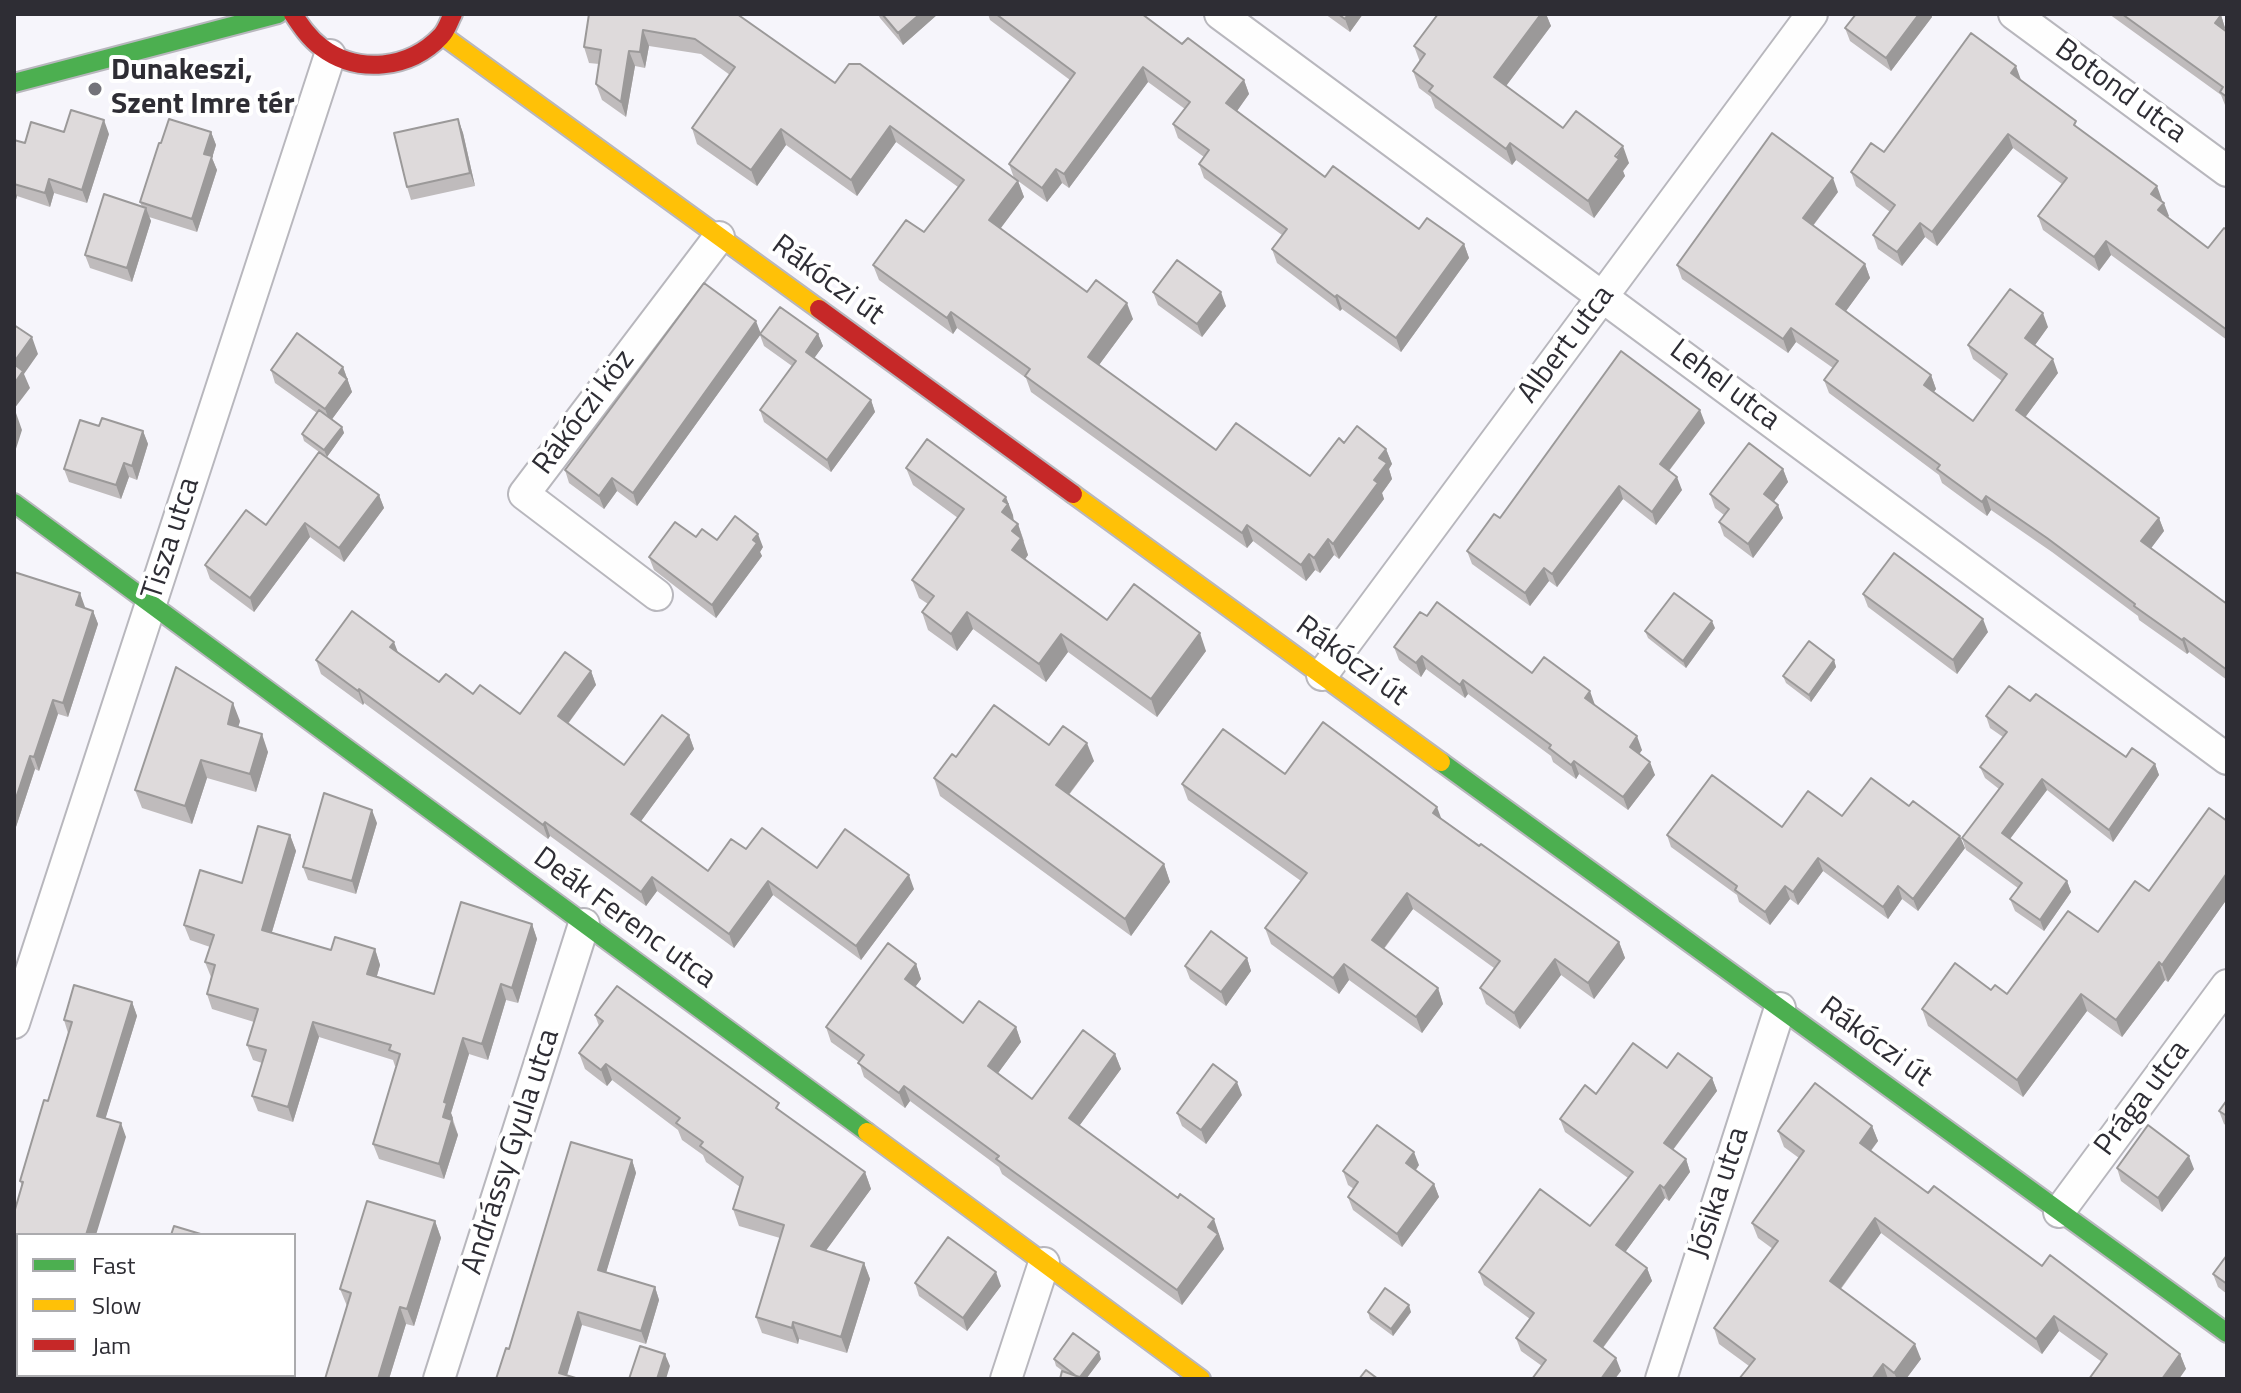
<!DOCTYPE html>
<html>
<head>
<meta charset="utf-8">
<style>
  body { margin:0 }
  #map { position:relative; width:2241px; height:1393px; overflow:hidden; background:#f6f5fb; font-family:"Titillium Web",sans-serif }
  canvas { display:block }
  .frame { position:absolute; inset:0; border:16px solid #2e2d34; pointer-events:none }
  .legend { position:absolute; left:16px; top:1233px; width:280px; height:144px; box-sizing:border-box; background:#fff; border:2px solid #ababae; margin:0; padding:10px 14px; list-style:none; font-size:24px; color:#2e2d34 }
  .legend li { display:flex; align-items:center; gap:16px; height:40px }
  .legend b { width:40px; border:2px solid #ababae }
</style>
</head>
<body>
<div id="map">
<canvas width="2241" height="1393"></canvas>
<div class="frame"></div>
<ul class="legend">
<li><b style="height:10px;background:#4caf50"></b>Fast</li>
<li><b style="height:10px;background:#ffc107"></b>Slow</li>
<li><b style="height:10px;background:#c62828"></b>Jam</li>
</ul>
</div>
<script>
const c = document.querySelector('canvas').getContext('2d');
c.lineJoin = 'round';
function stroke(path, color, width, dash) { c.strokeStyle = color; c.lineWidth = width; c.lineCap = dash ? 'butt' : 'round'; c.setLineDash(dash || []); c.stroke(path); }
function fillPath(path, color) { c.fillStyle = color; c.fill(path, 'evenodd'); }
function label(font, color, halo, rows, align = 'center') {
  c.font = font + ' "Titillium Web",sans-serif'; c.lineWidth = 8; c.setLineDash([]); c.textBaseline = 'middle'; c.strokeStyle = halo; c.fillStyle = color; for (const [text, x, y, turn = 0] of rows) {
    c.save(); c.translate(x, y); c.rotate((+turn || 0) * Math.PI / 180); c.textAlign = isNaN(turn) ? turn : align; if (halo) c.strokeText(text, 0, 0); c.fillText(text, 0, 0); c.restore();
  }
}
const street = new Path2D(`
  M1220 14 2227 759
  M2014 14 2227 171
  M657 595 524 494 719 237
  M1322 675 1812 14
  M14 1023 330 55
  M2059 1212 2227 985
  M439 1379 584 924
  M1006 1379 1044 1263
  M1661 1379 1780 1008`);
const fast = new Path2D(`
  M14 83 278 14
  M14 503 867 1132
  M1441 762 2227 1333`);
const slow = new Path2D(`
  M442 35 819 309
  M1073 494 1441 762
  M867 1132 1201 1379`);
const jam = new Path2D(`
  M293 14C301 26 309 38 321 47 358 75 410 69 441 36 447 30 449 21 453 14
  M819 309 1073 494`);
const wall = new Path2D(`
  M589 14H737L835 83 1018 181 1024 197 1000 228 1087 292 1133 319 1099 365 1216 450 1310 476 1344 443 1386 449 1392 464 1389 469 1392 479 1382 493 1384 499 1339 559 1334 555 1320 573 1315 570 1306 581 1253 541 1247 548 1031 392 1026 378 957 328 953 334 879 280 873 265 924 232 958 187 896 142 857 196 786 145 757 186 697 144 692 128 730 75 701 54 649 46 645 68 635 66 626 117 602 100 596 84 599 64 589 63 584 47Z
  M878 14H938L903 45 880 18Z
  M988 14H1142L1182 44 1244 80 1249 94 1237 111 1325 177 1419 229 1464 244 1469 258 1401 352 1342 309 1340 311 1277 263 1272 249 1282 235 1204 178 1199 164 1204 157 1178 138 1173 124 1185 109 1148 82 1069 188 1062 183 1047 202 1014 178 1009 164 1070 80 990 20Z
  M1325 14H1363L1350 32Z
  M1438 14H1546L1551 26 1506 86 1563 128 1629 163 1623 171 1625 176 1594 218 1516 160 1512 165 1435 108 1431 97 1419 88 1413 71 1420 62 1414 46Z
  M1856 14H1931L1932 17 1891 71 1850 41 1845 28Z
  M2109 14H2219L2221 15 2225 28 2224 30 2227 32V106L2225 105 2221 95Z
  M2021 80 2162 200 2168 217 2208 248 2227 230V340L2111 255 2099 271 2043 230 2038 216 2062 184 2013 148 1937 246 1925 237 1902 266 1878 249 1873 235 1890 212 1856 186 1851 172 1884 152Z
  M458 119 463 133 475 186 411 200 407 187Z
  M64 132 109 134 87 203 54 193 50 207 17 196 14 207V140L25 143Z
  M211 132 216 145 212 158 217 170 197 232 149 217 151 221 132 282 90 268 85 255 142 207 140 202 161 143Z
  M1838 192 1813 226 1865 264 1870 278 1845 312 1931 375 1936 389 1934 392 1973 421 2002 381 1973 359 1968 345 2048 327 2035 345 2058 373 2025 417 2159 518 2164 531 2151 548 2227 604V680L2189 652 2187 654 2139 620 2138 616 2052 552 1991 510 1987 516 1942 483 1939 475 1829 393 1824 380 1833 368 1796 342 1788 353 1682 279 1677 265Z
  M1153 292 1226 306 1202 337 1158 305Z
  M760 334H818L823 346 814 358 871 400 875 412 831 472 764 422 760 410 792 366 764 346 760 335 637 506 617 491 604 509 569 483 565 470Z
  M343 367 352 392 332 419 342 427 344 433 327 457 379 495 384 508 344 562 310 537 254 612 210 579 205 565 266 525 319 452 304 441 302 434 317 413 275 383 271 370Z
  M1705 423 1669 471 1682 490 1656 525 1623 499 1557 587 1549 581 1530 606 1472 564 1467 551 1500 518Z
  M99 426 143 431 148 444 137 480 129 477 121 499 69 482 64 469Z
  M906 468 1013 515V520L1018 524 1024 541 1023 542 1028 555 1025 559 1107 620 1206 651 1157 717 1068 652 1046 682 973 629 957 651 928 630 922 612 928 604 919 598 912 580 958 518 913 485Z
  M1783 469 1788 482 1774 501 1778 505 1783 518 1753 558 1724 536 1719 522 1724 515 1715 508 1710 494Z
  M696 537 763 547 760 552 762 556 716 618 654 570 649 557Z
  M14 572 85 607V608L93 611 98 624 68 717 58 714 39 771 35 769 14 833Z
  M1863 594 1988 632 1957 674 1868 607Z
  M1427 616 1532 673 1595 705 1642 750 1639 754 1655 775 1628 810 1579 774 1576 779 1553 762 1551 756 1468 694 1465 698 1426 669 1421 677 1399 660 1394 647Z
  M1715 628 1686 668 1648 638 1645 631Z
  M398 652 439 682 473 694 520 714 591 671 596 685 568 724 624 765 689 735 694 749 641 821 708 871 746 849 817 868 914 889 861 960 773 895 734 948 657 891 646 906 550 836 548 839 364 703 363 705 321 674 316 660Z
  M1834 660 1836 667 1811 702 1786 683 1783 676Z
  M2030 701 2126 757 2155 764 2159 775 2113 842 2047 790 2010 839 2067 881 2071 892 2044 931 2015 911 2010 899 2018 888 1966 850 1962 838 1999 789 1985 778 1980 767 2003 737 1990 728 1986 716Z
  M240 721 238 727 268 752 256 792 207 778 192 824 142 808 135 790Z
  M1049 745 1094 761 1069 795 1164 864 1170 882 1131 936 940 796 934 778 956 757Z
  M1285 774 1442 819 1619 942 1625 958 1594 999 1561 975 1520 1029 1486 1004 1480 988 1494 968 1413 909 1384 949 1438 988 1443 1004 1422 1033 1349 980 1339 994 1271 944 1265 928 1301 881 1188 800 1182 784Z
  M1842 816 1965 848 1918 911 1902 899 1888 919 1823 871 1798 905 1790 899 1770 925 1739 902 1737 895 1671 847 1667 835 1782 827Z
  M2227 821V899L2168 982 2165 980 2122 1037 2087 1011 2023 1097 1928 1026 1922 1009 1991 990 2007 994 2098 932 2149 891Z
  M377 823 356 894 308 880 303 867Z
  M290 835 296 851 272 932 331 950 375 949 380 965 377 976 434 994 532 924 537 939 518 1003 506 1000 488 1060 469 1054 451 1113 458 1135 444 1179 379 1159 373 1144 397 1066H395L393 1060 319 1037 293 1122 258 1111 252 1096 262 1063 253 1060 247 1045 254 1022 212 1009 207 994 211 977 205 962 210 947 190 940 184 925 242 883Z
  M1247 958 1251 971 1226 1006 1190 979 1185 966Z
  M916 964 921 979 915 987 963 1023 1016 1027 1021 1042 998 1073 1032 1099 1115 1054 1121 1069 1079 1126 1219 1234 1224 1249 1182 1305 1002 1174 999 1167 910 1101 905 1108 864 1077 859 1062 831 1042 826 1027Z
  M132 1002 137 1016 105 1119 126 1137 18 1235V1258L14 1257V1213L22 1186 20 1181 48 1101 68 1033 64 1020Z
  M595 1015 783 1113 865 1172 871 1189 825 1251 864 1263 870 1279 847 1353 799 1339 798 1344 762 1333 756 1317 780 1238 739 1226 733 1209 740 1187 706 1162 703 1155 682 1140 678 1130 612 1080 607 1086 585 1069 579 1053 599 1026Z
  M1667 1068 1712 1078 1717 1091 1673 1150 1686 1159 1690 1172 1669 1201 1665 1198 1625 1252 1647 1268 1652 1281 1603 1348 1621 1371 1542 1366 1521 1351 1516 1338 1530 1319 1484 1285 1479 1272 1590 1226 1628 1178 1565 1132 1560 1119Z
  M1242 1095 1206 1144 1182 1126 1177 1113Z
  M2227 1100V1126L2224 1124 2219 1111Z
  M1872 1126 1878 1141 1871 1151 1928 1193 2180 1354 2186 1369 2102 1362 2059 1331 2042 1354 1881 1233 1841 1289 1921 1359 1906 1379H1739L1749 1366 1719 1344 1714 1328 1773 1249 1758 1238 1752 1223 1799 1158 1784 1147 1778 1131Z
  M632 1160 636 1173 606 1272 655 1287 659 1300 646 1344 582 1325 496 1379 509 1349Z
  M1419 1165 1416 1170 1434 1184 1439 1197 1402 1247 1353 1210 1348 1197 1354 1189 1348 1185 1343 1171Z
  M2117 1168 2194 1169 2162 1212 2121 1181Z
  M435 1221 441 1238 414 1326 406 1324 389 1379H325L347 1306 340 1289Z
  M2227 1255V1294L2218 1287 2213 1274Z
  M915 1283 1001 1286 967 1331 919 1296Z
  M1368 1312H1411L1393 1336 1370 1319Z
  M1054 1359H1101L1086 1379 1064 1372 1056 1366Z`);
const shadedWall = new Path2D(`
  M920 14H938L903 45 898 33Z
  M1348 14H1363L1350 32 1345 19Z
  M1541 14H1546L1551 26 1500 94 1494 77Z
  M1919 14H1931L1932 17 1891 71 1886 58Z
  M2221 15 2225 28 2219 36 2215 23Z
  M643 30 649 46 645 68 640 52Z
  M629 51 635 66 626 117 621 102Z
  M2016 66 2021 80 2011 73Z
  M1143 67 1148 82 1069 188 1064 174Z
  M1244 80 1249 94 1232 118 1226 103Z
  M458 119 463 133 475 186 470 173Z
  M104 120 109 134 87 203 82 190Z
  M890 126 896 142 857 196 851 180Z
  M781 129 786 145 757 186 751 170Z
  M211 132 216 145 212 158 217 170 197 232 192 219 204 154Z
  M2008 134 2013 148 1937 246 1932 232Z
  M1510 143 1516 160 1512 165 1506 149Z
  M1623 146 1629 163 1623 171 1625 176 1594 218 1588 201Z
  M1056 169 1062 183 1047 202 1042 188Z
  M1833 178 1838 192 1808 232 1803 218Z
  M49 179 54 193 50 207 45 193Z
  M1018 181 1024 197 995 236 989 220Z
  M2157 186 2162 200 2156 207 2151 194Z
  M14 188 17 196 14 207Z
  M2164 203 2169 216 2163 224 2158 210Z
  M146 208 151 221 132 282 127 268Z
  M1920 223 1925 237 1902 266 1897 252Z
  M2106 241 2111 255 2099 271 2094 257Z
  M1464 244 1469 258 1401 352 1396 338Z
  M1865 264 1870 278 1841 318 1836 304Z
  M1221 292 1226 306 1202 337 1197 324Z
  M1337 295 1342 309 1340 311 1335 297Z
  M1127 303 1133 319 1093 373 1088 357Z
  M951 312 957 328 953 334 947 318Z
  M2043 313 2048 327 2030 352 2025 338Z
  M756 321 761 334 637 506 633 493Z
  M1791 328 1796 342 1788 353 1783 339Z
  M818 334 823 346 810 364 806 352Z
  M32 337 38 354 24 374 30 388 14 409V362Z
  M2053 359 2058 373 2021 423 2016 410Z
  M343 367 352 392 330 422 325 409 339 373Z
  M1931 375 1936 389 1929 398 1924 385Z
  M871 400 875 412 831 472 827 460Z
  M1700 410 1705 423 1664 477 1660 464Z
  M16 413 22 430 14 455V419Z
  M342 427 344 433 327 457 324 450Z
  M143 431 148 444 137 480 132 466Z
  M1386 449 1392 464 1389 469 1392 479 1382 493 1384 499 1339 559 1333 544 1374 480 1379 458Z
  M124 463 129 477 121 499 116 485Z
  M1783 469 1788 482 1769 508 1764 494Z
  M1677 477 1682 490 1656 525 1652 512Z
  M612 478 617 491 604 509 599 496Z
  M1619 486 1623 499 1557 587 1552 574Z
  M379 495 384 508 344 562 339 548Z
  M1986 496 1991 510 1987 516 1982 502Z
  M1006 497 1013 515 1014 522 1002 512 1003 501Z
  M1778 505 1783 518 1753 558 1748 544Z
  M2159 518 2164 531 2146 555 2141 541Z
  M305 523 310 537 254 612 250 598Z
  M1018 524 1028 555 1019 568 1012 550V531Z
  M1247 525 1253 541 1247 548 1242 533Z
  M758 534 763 547 760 552 762 556 716 618 712 605Z
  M1328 539 1334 555 1320 573 1314 558Z
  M1309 554 1315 570 1306 581 1301 565Z
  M1544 568 1549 581 1530 606 1525 593Z
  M80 593 85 607 81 619 76 605Z
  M93 611 98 624 68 717 63 703Z
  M967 612 973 629 957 651 951 634Z
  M1983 619 1988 632 1957 674 1953 660Z
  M1712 621 1715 628 1686 668 1683 661Z
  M1200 633 1206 651 1157 717 1151 699Z
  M1061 634 1068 652 1046 682 1039 664Z
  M2184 638 2189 652 2187 654 2182 640Z
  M394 642 399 655 390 647Z
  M1422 656 1426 669 1421 677 1416 663Z
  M1834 660 1836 667 1811 702 1809 695Z
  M591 671 596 685 563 730 558 716Z
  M1463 680 1468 694 1465 698 1460 685Z
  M359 689 364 703 363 705 358 691Z
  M1590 691 1595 705 1585 698Z
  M53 700 58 714 39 771 34 757Z
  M233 703 240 721 234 742 228 724Z
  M262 734 268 752 256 792 250 774Z
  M689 735 694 749 636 828 631 814Z
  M1637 736 1642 750 1635 760 1630 747Z
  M1087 743 1094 761 1062 803 1056 785Z
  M30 756 35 769 14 833V804Z
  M201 760 207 778 192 824 185 806Z
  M1574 761 1579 774 1576 779 1571 765Z
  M1650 762 1655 775 1628 810 1623 797Z
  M2155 764 2159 775 2113 842 2109 830Z
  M2042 779 2047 790 2006 844 2002 833Z
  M1437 807 1443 823 1433 813Z
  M372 810 377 823 356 894 352 881Z
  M545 822 550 836 548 839 543 825Z
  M290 835 296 851 268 945 262 930Z
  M1960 836 1965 848 1918 911 1913 899Z
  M1818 858 1823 871 1798 905 1793 892Z
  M1164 864 1170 882 1131 936 1125 919Z
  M2227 873V899L2168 982 2162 965Z
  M909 875 914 889 861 960 856 946Z
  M652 877 657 891 646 906 641 892Z
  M768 881 773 895 734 948 729 934Z
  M2067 881 2071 892 2044 931 2040 920Z
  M1785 886 1790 899 1770 925 1765 912Z
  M1898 886 1902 899 1888 919 1883 907Z
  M1407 893 1413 909 1378 956 1372 940Z
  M532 924 537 939 518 1003 512 988Z
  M1619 942 1625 958 1594 999 1588 983Z
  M375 949 380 965 373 989 367 974Z
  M1247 958 1251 971 1226 1006 1221 992Z
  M1555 959 1561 975 1520 1029 1514 1013Z
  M2159 962 2165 980 2122 1037 2116 1020Z
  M916 964 921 979 910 994 905 979Z
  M1344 964 1349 980 1339 994 1333 978Z
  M501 984 506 1000 488 1060 482 1044Z
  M1438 988 1443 1004 1422 1033 1416 1017Z
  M2081 994 2087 1011 2023 1097 2017 1080Z
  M132 1002 137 1016 102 1130 97 1116Z
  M313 1022 319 1037 293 1122 288 1107Z
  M1016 1027 1021 1042 993 1080 988 1066Z
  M463 1038 469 1054 451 1113 453 1118 448 1132 443 1117 444 1102Z
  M1115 1054 1121 1069 1074 1133 1069 1118Z
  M606 1064 612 1080 607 1086 601 1070Z
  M1712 1078 1717 1091 1668 1156 1664 1143Z
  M1237 1082 1242 1095 1206 1144 1201 1130Z
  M904 1086 910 1101 905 1108 899 1093Z
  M452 1120 458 1135 444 1179 439 1164Z
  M121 1123 126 1137 96 1235H86Z
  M1872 1126 1878 1141 1865 1158 1860 1143Z
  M1414 1152 1419 1165 1411 1176 1406 1163Z
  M2189 1156 2194 1169 2162 1212 2158 1198Z
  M1686 1159 1690 1172 1669 1201 1664 1188Z
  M632 1160 636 1173 603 1283 598 1270Z
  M865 1172 871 1189 817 1263 811 1246Z
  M1434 1184 1439 1197 1402 1247 1397 1234Z
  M1660 1185 1665 1198 1621 1258 1616 1245Z
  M1875 1218 1881 1233 1835 1296 1830 1281Z
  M1214 1219 1224 1249 1182 1305 1177 1290 1208 1227Z
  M435 1221 441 1238 414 1326 407 1309Z
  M864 1263 870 1279 847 1353 841 1337Z
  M1647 1268 1652 1281 1598 1354 1594 1341Z
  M996 1272 1001 1286 967 1331 963 1318Z
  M655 1287 659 1300 646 1344 641 1331Z
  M1409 1305 1411 1312 1393 1336 1391 1329Z
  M400 1307 406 1324 389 1379H378Z
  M578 1312 582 1325 566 1379 559 1373Z
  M2054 1316 2059 1331 2042 1354 2036 1339Z
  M793 1322 799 1339 798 1344 792 1328Z
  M1915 1344 1921 1359 1906 1379H1897L1894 1373Z
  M1099 1352 1101 1359 1086 1379 1079 1378Z
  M665 1354 670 1366 666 1379H657Z
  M2180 1354 2186 1369 2179 1379H2162Z
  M1616 1358 1621 1371 1615 1379H1601Z
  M1883 1364 1888 1379H1872Z`);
const building = new Path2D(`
  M589 14H737L835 83 849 64H860L1018 181 989 220 1087 292 1096 280 1127 303 1088 357 1216 450 1236 423 1310 476 1339 438 1344 443 1357 426 1386 449 1379 458 1387 463 1374 480 1378 483 1333 544 1328 539 1314 558 1309 554 1301 565 1247 525 1242 533 1025 376 1030 369 951 312 947 318 873 265 906 220 924 232 964 180 890 126 851 180 781 129 751 170 692 128 735 67 695 39 643 30 640 52 629 51 621 102 596 84 601 50 584 47Z
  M882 14H920L898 33Z
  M996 14H1142L1182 44 1188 38 1244 80 1226 103 1325 177 1333 166 1419 229 1427 218 1464 244 1396 338 1337 295 1335 297 1272 249 1287 229 1199 164 1209 150 1173 124 1190 102 1143 67 1064 174 1056 169 1042 188 1009 164 1075 73Z
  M1338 14H1348L1345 19Z
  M1438 14H1541L1494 77 1563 128 1576 111 1623 146 1615 156 1619 159 1588 201 1510 143 1506 149 1429 91 1433 86 1413 71 1425 54 1414 46Z
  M1856 14H1919L1886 58 1845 28Z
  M2122 14H2219L2221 15 2215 23 2227 32V97L2220 92 2223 87Z
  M1971 33 2016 66 2011 73 2076 121 2074 125 2157 186 2151 194 2164 203 2158 210 2208 248 2224 228 2227 230V330L2106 241 2094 257 2038 216 2067 178 2008 134 1932 232 1920 223 1897 252 1873 235 1895 205 1851 172 1871 143 1884 152Z
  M71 110 104 120 82 190 49 179 45 193 14 184V140L25 143 31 122 64 132Z
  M169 119 211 132 204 154 212 156 192 219 140 202 159 143H161Z
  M458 119 470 173 407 187 394 133Z
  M1772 133 1833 178 1803 218 1865 264 1836 304 1931 375 1924 385 1973 421 2007 374 1968 345 2010 289 2043 313 2025 338 2053 359 2016 410 2159 518 2141 541 2227 604V670L2184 638 2182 640 2134 606 2135 604 2047 538 1986 496 1982 502 1937 469 1940 465 1824 380 1838 361 1791 328 1783 339 1677 265Z
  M104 194 146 208 127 268 85 255Z
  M1177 260 1221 292 1197 324 1153 292Z
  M704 283 756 321 633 493 612 478 599 496 565 470Z
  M780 307 818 334 806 352 871 400 827 460 760 410 796 361 760 334Z
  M14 325 32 337 14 362Z
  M297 333 343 367 339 373 347 379 325 409 271 370Z
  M1621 351 1700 410 1660 464 1677 477 1652 512 1619 486 1552 574 1544 568 1525 593 1467 551 1494 514 1500 518Z
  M14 364 23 371 14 384Z
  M319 410 342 427 324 450 302 434Z
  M102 418 143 431 132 466 124 463 116 485 64 469 80 420 99 426Z
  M927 439 1006 497 1003 501 1008 504 1002 512 1018 524 1012 531 1021 538 1012 550 1107 620 1134 584 1200 633 1151 699 1061 634 1039 664 967 612 951 634 922 612 934 596 912 580 964 509 906 468Z
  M1749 443 1783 469 1764 494 1778 505 1748 544 1719 522 1729 509 1710 494Z
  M319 452 379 495 339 548 305 523 250 598 205 565 246 510 266 525Z
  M735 516 758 534 753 540 757 543 712 605 649 557 675 522 696 537 702 529 717 540Z
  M1894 553 1983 619 1953 660 1863 594Z
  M14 572 80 593 76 605 93 611 63 703 53 700 34 757 30 756 14 804Z
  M1674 593 1712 621 1683 661 1645 631Z
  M1437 602 1532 673 1544 657 1590 691 1585 698 1637 736 1630 747 1650 762 1623 797 1574 761 1571 765 1549 748 1551 745 1463 680 1460 685 1422 656 1416 663 1394 647 1420 612 1427 616Z
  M352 611 394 642 390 647 439 682 446 674 473 694 480 685 520 714 565 652 591 671 558 716 624 765 662 715 689 735 631 814 708 871 731 839 746 849 762 828 817 868 845 829 909 875 856 946 768 881 729 934 652 877 641 892 545 822 543 825 359 689 358 691 316 660Z
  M1809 641 1834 660 1809 695 1783 676Z
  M176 667 233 703 228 724 262 734 250 774 201 760 185 806 135 790Z
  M2009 686 2030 701 2036 694 2126 757 2132 748 2155 764 2109 830 2042 779 2002 833 2067 881 2040 920 2010 899 2022 883 1962 838 2003 784 1980 767 2007 732 1986 716Z
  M994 705 1049 745 1063 726 1087 743 1056 785 1164 864 1125 919 934 778 952 754 956 757Z
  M1323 722 1437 807 1433 813 1479 846 1481 844 1619 942 1588 983 1555 959 1514 1013 1480 988 1500 961 1407 893 1372 940 1438 988 1416 1017 1344 964 1333 978 1265 928 1307 873 1182 784 1223 729 1285 774Z
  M1712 775 1782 827 1808 791 1842 816 1871 778 1909 806 1913 801 1960 836 1913 899 1898 886 1883 907 1818 858 1793 892 1785 886 1765 912 1735 890 1737 886 1667 835Z
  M324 793 372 810 352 881 303 867Z
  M2209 808 2227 821V873L2162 965 2159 962 2116 1020 2081 994 2017 1080 1922 1009 1955 963 1991 990 1995 985 2007 994 2068 911 2098 932 2135 881 2149 891Z
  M258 826 290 835 262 930 331 950 335 937 375 949 367 974 434 994 461 902 532 924 512 988 501 984 482 1044 463 1038 444 1102 447 1103 443 1117 452 1120 439 1164 373 1144 400 1054 389 1050 391 1045 313 1022 288 1107 252 1096 266 1050 247 1045 258 1009 207 994 215 965 205 962 214 935 184 925 200 870 242 883Z
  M1211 931 1247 958 1221 992 1185 966Z
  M888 943 916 964 905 979 963 1023 979 1001 1016 1027 988 1066 1032 1099 1083 1030 1115 1054 1069 1118 1178 1198 1180 1194 1214 1219 1208 1227 1218 1234 1177 1290 996 1159 999 1156 904 1086 899 1093 858 1063 864 1055 826 1027Z
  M74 985 132 1002 97 1116 121 1123 86 1235H18V1246L14 1245V1213L23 1182 20 1181 44 1100 48 1101 72 1022 64 1020Z
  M617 986 779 1103 776 1108 865 1172 811 1246 864 1263 841 1337 793 1322 792 1328 756 1317 784 1225 733 1209 743 1177 700 1146 703 1142 676 1123 680 1118 606 1064 601 1070 579 1053 603 1021 595 1015Z
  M1633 1043 1667 1068 1678 1053 1712 1078 1664 1143 1686 1159 1664 1188 1660 1185 1616 1245 1647 1268 1594 1341 1616 1358 1601 1379H1532L1546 1360 1516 1338 1534 1313 1479 1272 1540 1189 1590 1226 1633 1172 1560 1119 1585 1085 1596 1094Z
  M1213 1064 1237 1082 1201 1130 1177 1113Z
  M1815 1083 1872 1126 1860 1143 1928 1193 1934 1186 2042 1266 2050 1255 2180 1354 2162 1379H2089L2107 1354 2054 1316 2036 1339 1875 1218 1830 1281 1915 1344 1894 1373 1883 1364 1872 1379H1739L1755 1359 1714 1328 1778 1241 1752 1223 1804 1151 1778 1131Z
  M2227 1100V1116L2219 1111Z
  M1377 1125 1414 1152 1406 1163 1434 1184 1397 1234 1348 1197 1358 1182 1343 1171Z
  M2148 1125 2189 1156 2158 1198 2117 1168Z
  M571 1142 632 1160 598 1270 655 1287 641 1331 578 1312 559 1373 579 1379H496L506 1348 509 1349Z
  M367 1201 435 1221 407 1309 400 1307 378 1379H325L351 1293 340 1289Z
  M174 1226 204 1235H171Z
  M948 1237 996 1272 963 1318 915 1283Z
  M2227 1255V1284L2213 1274Z
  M1385 1288 1409 1305 1391 1329 1368 1312Z
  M18 1319V1375H168L167 1379H14V1326L16 1327Z
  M1073 1333 1099 1352 1080 1377 1076 1376 1054 1359Z
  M640 1346 665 1354 657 1379H629Z
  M1366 1370 1378 1379H1359Z
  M1062 1371 1085 1379H1060Z`);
const markers = [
  [95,89,8,"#74737a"]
];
const poiNames = [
  ["Dunakeszi,",111,72],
  ["Szent Imre tér",111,106]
];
const streetNames = [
  ["Botond utca",2120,92,36],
  ["Rákóczi út",827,281,36],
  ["Albert utca",1567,345,-53],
  ["Lehel utca",1724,386,37],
  ["Rákóczi köz",585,413,-53],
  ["Tisza utca",172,539,-72],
  ["Rákóczi út",1351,662,36],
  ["Deák Ferenc utca",624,919,36],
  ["Rákóczi út",1875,1043,36],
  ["Prága utca",2143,1099,-53],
  ["Andrássy Gyula utca",512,1152,-72],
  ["Jósika utca",1720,1193,-72]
];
stroke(street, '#b8b7bd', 34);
stroke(fast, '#b8b7bd', 22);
stroke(slow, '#b8b7bd', 22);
stroke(jam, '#b8b7bd', 22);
stroke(street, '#fefefe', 30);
stroke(fast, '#4caf50', 18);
stroke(slow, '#ffc107', 18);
stroke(jam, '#c62828', 18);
fillPath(wall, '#bfbbbc');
fillPath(shadedWall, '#9b9999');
fillPath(building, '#dedadb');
stroke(building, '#9b9999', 2);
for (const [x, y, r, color] of markers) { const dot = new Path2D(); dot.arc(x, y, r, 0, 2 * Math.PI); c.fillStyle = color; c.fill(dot); stroke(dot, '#fff', 3); }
label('bold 30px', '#2e2d34', '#fff', poiNames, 'left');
label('30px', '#2e2d34', '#fff', streetNames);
</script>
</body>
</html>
